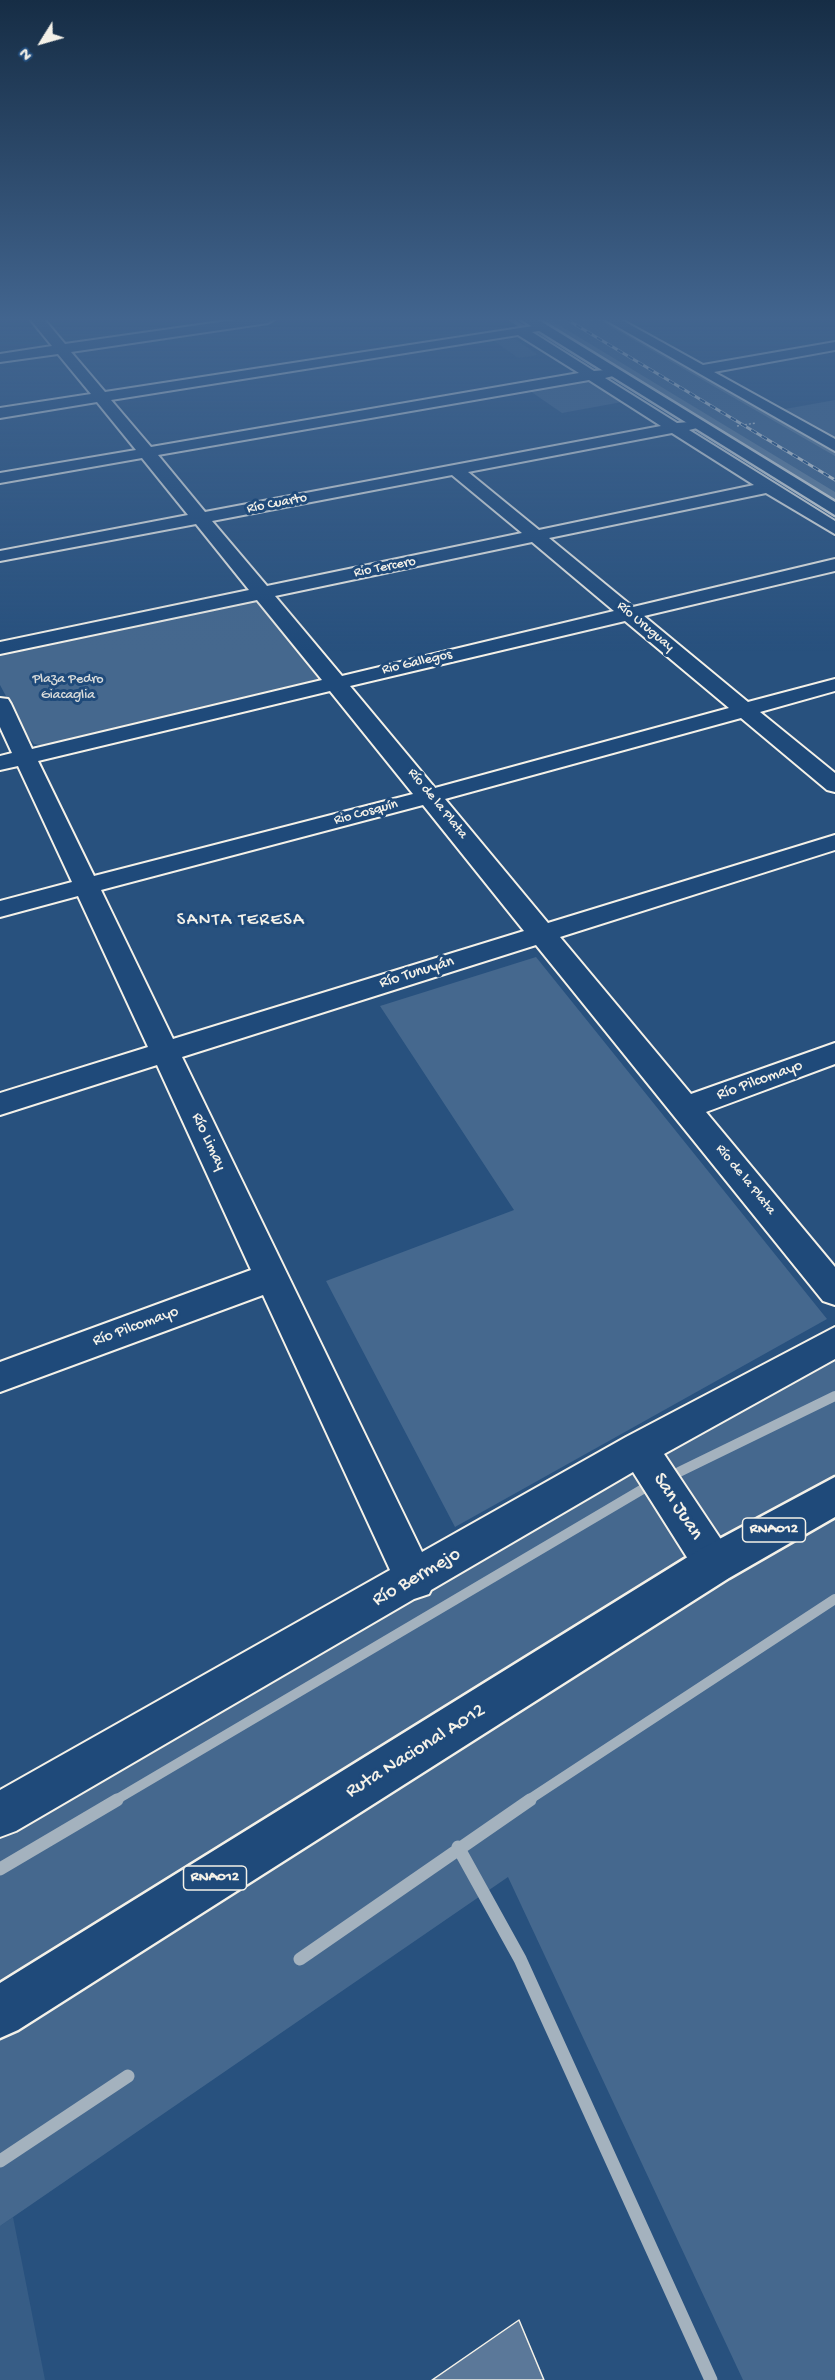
<!DOCTYPE html>
<html>
<head>
<meta charset="utf-8">
<style>
  body { margin:0 }
  #map { position:relative; width:835px; height:2380px; overflow:hidden; background:#28517e; font-family:"Gochi Hand",sans-serif }
  canvas { display:block }
  .north { position:absolute; left:12px; top:12px; width:60px; height:60px; -webkit-text-stroke:4px #1f4a7a; paint-order:stroke; rotate:233deg; font-size:16px; font-weight:700; line-height:24px; text-align:center; color:#f4f1e8 }
  .north::after { content:''; display:block; margin:auto; width:21px; height:27px; background:#f4f1e8; clip-path:polygon(50% 0,100% 100%,50% 72%,0 100%) }
</style>
</head>
<body>
<div id="map">
<canvas width="835" height="2380"></canvas>
<div class="north">N</div>
</div>
<script>
const c = document.querySelector('canvas').getContext('2d');
c.lineJoin = 'round';
function fillPath(path, color) { c.fillStyle = color; c.fill(path, 'evenodd'); }
function stroke(path, color, width, dash) { c.strokeStyle = color; c.lineWidth = width; c.lineCap = dash ? 'butt' : 'round'; c.setLineDash(dash || []); c.stroke(path); }
function label(font, color, halo, rows, align = 'center') {
  c.font = font + ' "Gochi Hand",sans-serif'; c.lineWidth = 6; c.setLineDash([]); c.textBaseline = 'middle'; c.strokeStyle = halo; c.fillStyle = color; for (const [text, x, y, turn = 0] of rows) {
    c.save(); c.translate(x, y); c.rotate((+turn || 0) * Math.PI / 180); c.textAlign = isNaN(turn) ? turn : align; if (halo) c.strokeText(text, 0, 0); c.fillText(text, 0, 0); c.restore();
  }
}
const built = new Path2D(`
  M514 338 538 355 518 358 494 341Z
  M13 2217 45 2380H0V2226Z`);
const green = new Path2D(`
  M527 319H611L774 411 835 400V510Z
  M589 381 622 402 562 413 530 391Z
  M262 598 326 681 44 746 34 744 28 737 0 685V650Z
  M536 957 827 1319 455 1527 326 1281 514 1210 380 1006Z
  M835 1342V2380H743L508 1877 0 2226V1815Z`);
const streamFar2 = new Path2D(`
  M510 319 523 327`);
const streamFar1 = new Path2D(`
  M679 1472 835 1396
  M114 1801 648 1486
  M527 1801 835 1599`);
const stream = new Path2D(`
  M458 1847 520 1959 711 2380
  M0 1869 117 1800
  M300 1959 530 1800
  M0 2161 128 2076`);
const canal = new Path2D(`
  M535 319H549L835 492V504Z
  M597 319H612L835 446V456Z`);
const building = new Path2D(`
  M519 2320 544 2380H432Z`);
const path = new Path2D(`
  M737 426 756 423`);
const minor = new Path2D(`
  M30 319H44L65 344 241 319H275L268 323 71 352 105 392 546 324V330L532 332 594 371 617 369V375L605 378 677 423 701 421 704 424 701 427 689 430 835 521V534L766 493 549 538 633 607 835 559V571L644 616 748 702 835 679V691L760 712 835 773V792L827 790 741 718 445 799 548 923 835 835V850L560 937 691 1094 835 1043V1064L706 1112 835 1267V1305L823 1301 536 945 182 1057 422 1552 626 1437 835 1327V1359L664 1454 728 1550 734 1564 728 1578 714 1583 700 1578 633 1472 431 1590 429 1594 414 1599 16 1831 0 1837V1790L390 1570 263 1295 0 1392V1362L251 1270 157 1065 0 1115V1093L148 1047 78 896 0 917V901L72 882 18 766 0 770V756L12 753 0 727V698L8 699 11 704 32 749 322 680 257 600 0 654V642L249 590 196 524 0 561V551L188 515 142 458 0 483V473L136 450 97 402 0 418V408L91 394 58 354 0 362V354L52 346ZM518 335 579 373 151 447 111 400ZM589 380 661 426 205 512 158 455ZM672 433 754 485 539 530 468 472ZM452 475 522 533 267 586 212 521ZM532 542 614 611 342 676 275 596ZM625 621 729 708 435 788 350 686ZM330 691 413 794 94 876 38 761ZM423 805 524 931 173 1039 101 890Z
  M604 319H620L703 365 835 342V350L714 372 835 439V451Z`);
const major = new Path2D(`
  M520 319H537L835 502V515Z`);
const highway = new Path2D(`
  M835 1477V1517L729 1578 18 2030 0 2038V1983L699 1550Z`);
const rail = new Path2D(`
  M566 319 835 480`);
const farStreetnames = [
  ["Río Cuarto",277,504,-11],
  ["Rio Tercero",385,568,-11],
  ["Río Uruguay",645,627,40],
  ["Rio Gallegos",417,663,-13],
  ["Río de la Plata",437,804,51],
  ["Rio Cosquín",366,813,-15],
  ["Río de la Plata",745,1180,51]
];
const farParknames = [
  ["Plaza Pedro",68,680],
  ["Giacaglia",68,696]
];
const shields = [
  [774,1530,63],
  [215,1878,63]
];
const shieldNames = [
  ["RNA012",774,1530],
  ["RNA012",215,1878]
];
const streetNames = [
  ["Río Tunuyán",417,973,-17],
  ["Río Pilcomayo",760,1081,-20],
  ["Río Limay",208,1142,65],
  ["Río Pilcomayo",136,1327,-20]
];
const neighbourhoodNames = [
  ["SANTA TERESA",241,921]
];
const nearStreetnames = [
  ["San Juan",677,1507,57],
  ["Río Bermejo",417,1578,-30],
  ["Ruta Nacional A012",416,1752,-32]
];
fillPath(built, '#375d86');
fillPath(green, '#45688e');
stroke(streamFar2, '#a4b2be', 4);
stroke(streamFar1, '#a4b2be', 10);
stroke(stream, '#a4b2be', 13);
fillPath(canal, '#6e88a2');
fillPath(building, '#5b7899');
stroke(building, '#f4f1e8', 1.5);
stroke(minor, '#f4f1e8', 4);
stroke(major, '#f4f1e8', 5);
stroke(highway, '#f4f1e8', 5);
stroke(path, '#f4f1e8', 1.5, [2, 2]);
fillPath(minor, '#1f4a7a');
fillPath(major, '#1f4a7a');
fillPath(highway, '#1f4a7a');
stroke(rail, '#f4f1e8', 3);
stroke(rail, '#1f4a7a', 2, [6]);
const sky = c.createLinearGradient(0, 0, 0, 652);
sky.addColorStop(0, '#162d45');
sky.addColorStop(0.49, '#42658f');
sky.addColorStop(1, '#42658f00');
c.fillStyle = sky;
c.fillRect(0, 0, 835, 652);
label('14px', '#f4f1e8', '#1f4a7a', farStreetnames);
label('14px', '#dadcda', '#1f4a7a', farParknames);
for (const [x, y, w] of shields) { const box = new Path2D(); box.roundRect(x - w / 2, y - 12, w, 24, 4.5); c.fillStyle = '#1f4a7a'; c.fill(box); stroke(box, '#f4f1e8', 1.5); }
label('bold 15px', '#f4f1e8', null, shieldNames);
label('16px', '#f4f1e8', '#1f4a7a', streetNames);
c.letterSpacing = '1.5px';
label('18px', '#f4f1e8', '#1f4a7a', neighbourhoodNames);
c.letterSpacing = '0px';
label('20px', '#f4f1e8', '#1f4a7a', nearStreetnames);
</script>
</body>
</html>
